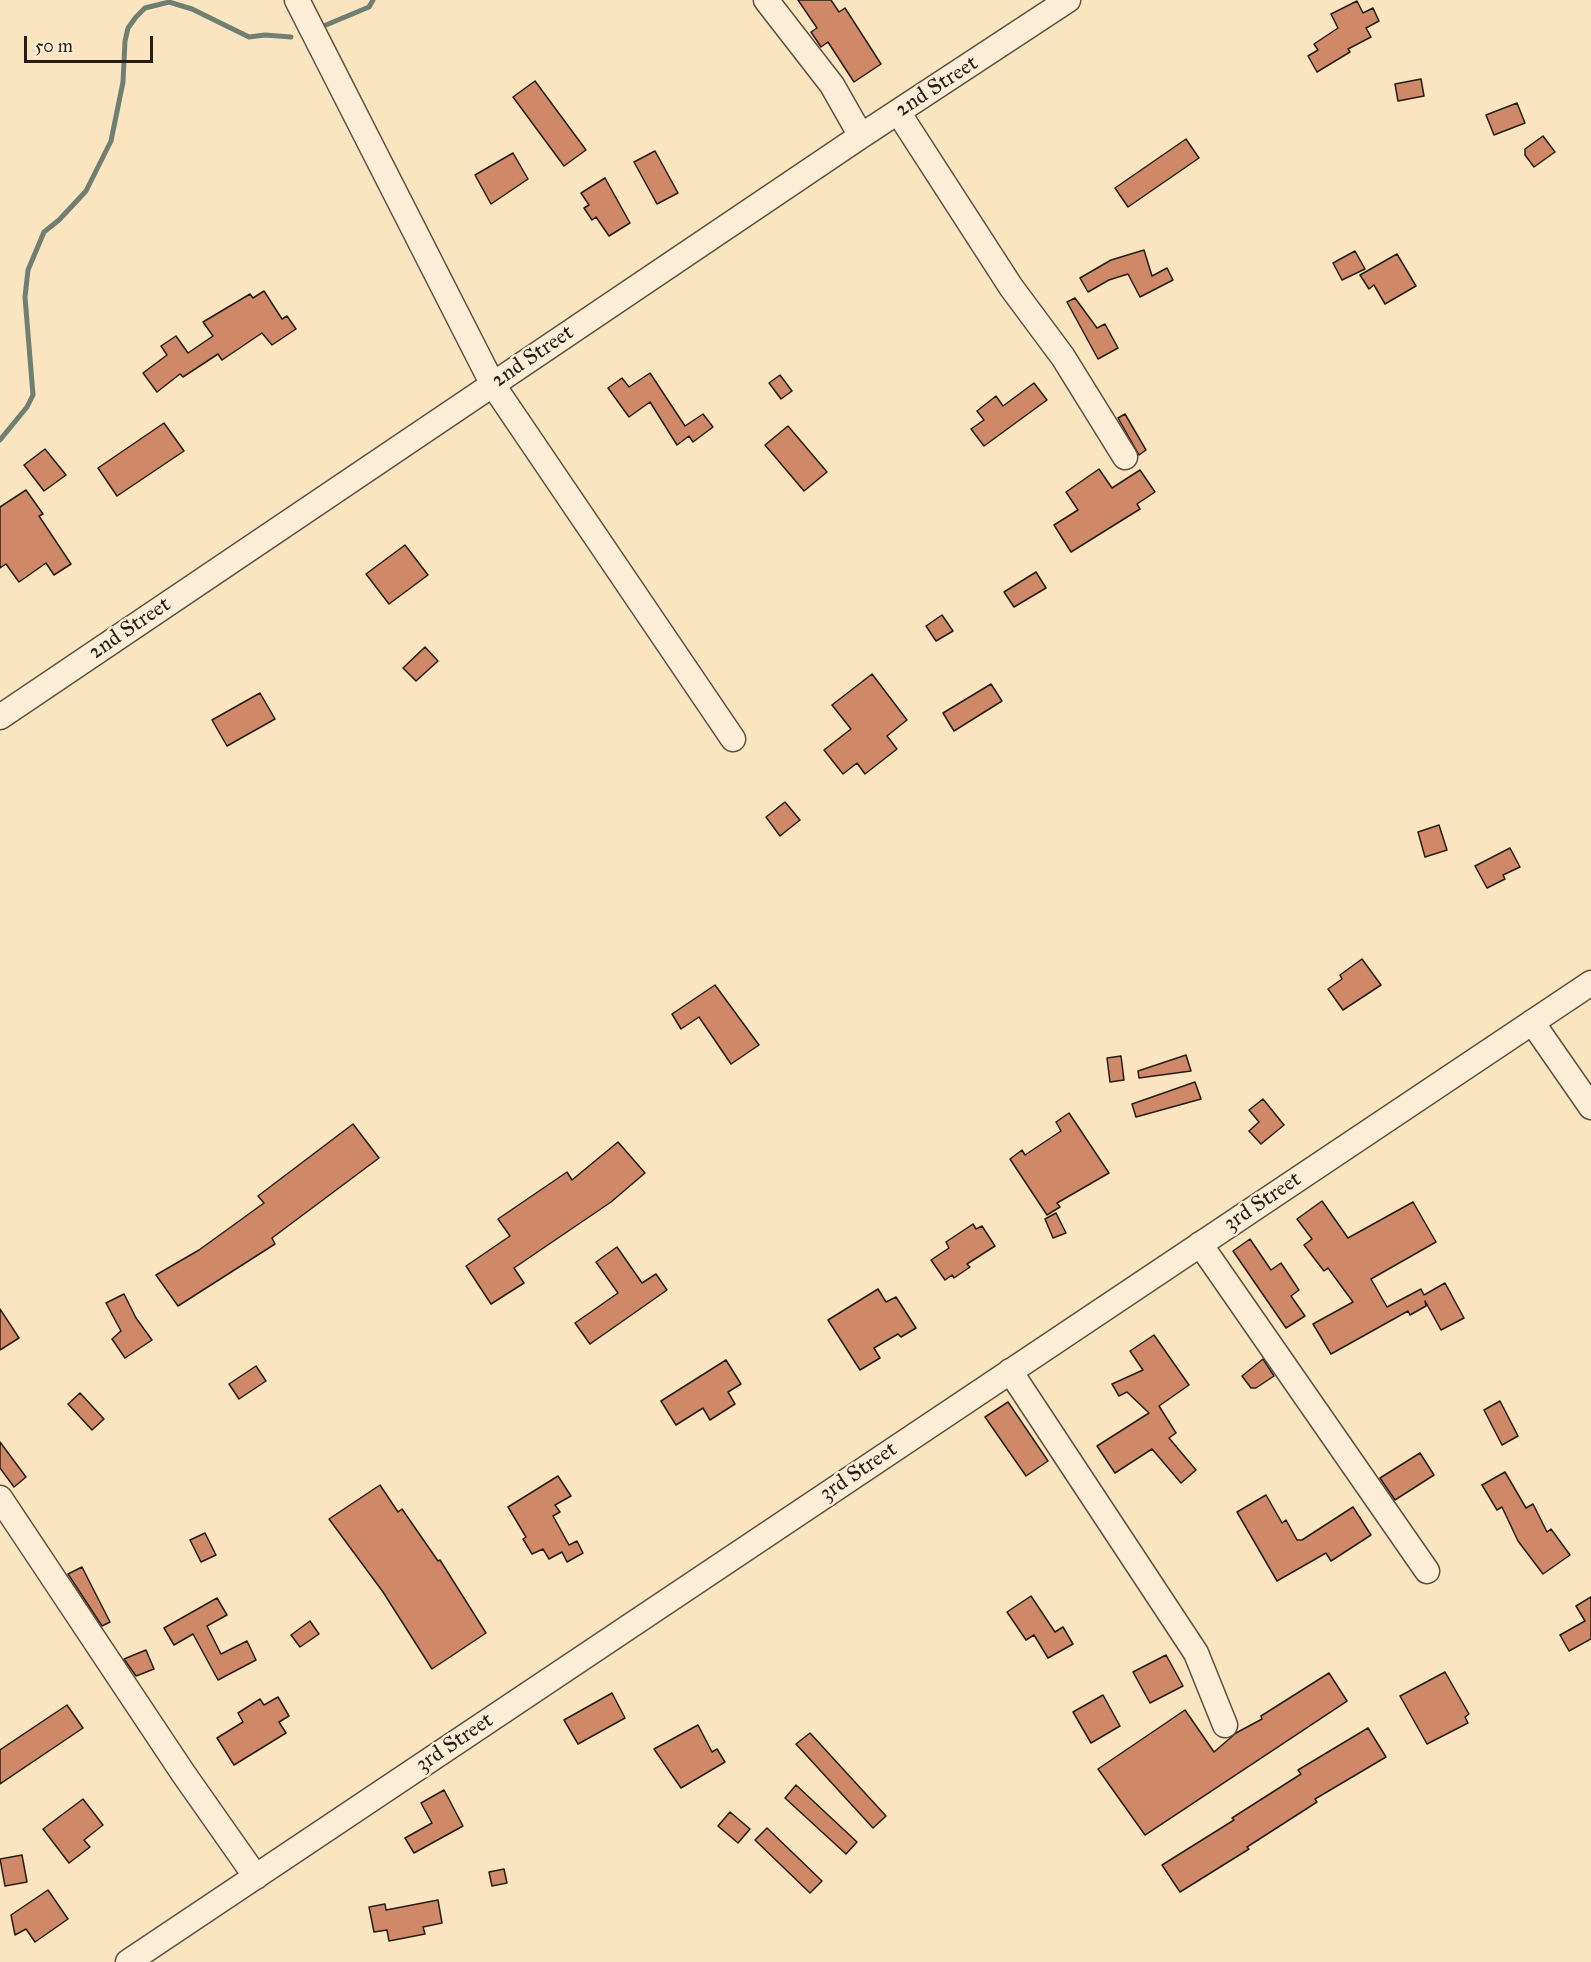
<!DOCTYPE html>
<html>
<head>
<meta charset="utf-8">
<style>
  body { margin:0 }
  #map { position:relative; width:1591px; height:1962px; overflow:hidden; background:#fbe5c0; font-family:"IM FELL Great Primer",serif }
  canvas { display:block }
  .scale { position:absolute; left:24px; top:36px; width:129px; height:27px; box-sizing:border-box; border:3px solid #261e15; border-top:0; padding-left:8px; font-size:18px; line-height:21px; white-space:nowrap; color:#261e15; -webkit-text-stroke:4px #fceed6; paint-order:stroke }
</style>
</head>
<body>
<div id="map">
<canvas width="1591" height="1962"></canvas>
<div class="scale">50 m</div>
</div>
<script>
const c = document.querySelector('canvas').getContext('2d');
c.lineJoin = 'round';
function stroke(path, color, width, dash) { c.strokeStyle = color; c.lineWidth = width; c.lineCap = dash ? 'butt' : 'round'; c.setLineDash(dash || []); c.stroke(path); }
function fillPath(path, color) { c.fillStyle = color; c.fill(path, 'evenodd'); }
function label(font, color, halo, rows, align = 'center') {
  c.font = font + ' "IM FELL Great Primer",serif'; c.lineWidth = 5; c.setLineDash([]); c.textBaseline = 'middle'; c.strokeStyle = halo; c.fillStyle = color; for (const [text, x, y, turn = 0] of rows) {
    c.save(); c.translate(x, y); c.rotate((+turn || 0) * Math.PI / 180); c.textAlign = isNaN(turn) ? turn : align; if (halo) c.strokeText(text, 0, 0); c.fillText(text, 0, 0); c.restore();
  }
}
const stream = new Path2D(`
  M326 25 369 7 373 0
  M0 440 27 407 33 395 25 297 28 270 44 232 59 220 86 191 111 141 123 82 125 41 128 28 136 17 145 8 169 2 192 9 249 37 265 35 291 37`);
const building = new Path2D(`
  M798 0H831L839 12 845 8 881 64 854 82 828 42 821 47 811 32 817 28Z
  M1357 1 1363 13 1373 8 1379 21 1366 28 1371 37 1348 49 1350 52 1317 72 1308 56 1318 50 1314 44 1338 28 1331 14Z
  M1421 79 1424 96 1398 101 1395 84Z
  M535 81 586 150 564 166 513 97Z
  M1517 103 1525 123 1494 135 1486 115Z
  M1543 136 1555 152 1534 167 1525 155V149Z
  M1186 139 1199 158 1128 207 1115 188Z
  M655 151 678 193 657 204 634 162Z
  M513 153 528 179 491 204 475 175Z
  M605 178 630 223 609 236 596 217 592 220 584 208 589 205 581 193Z
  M1144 250 1152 276 1167 268 1173 280 1140 297 1128 274 1109 280 1088 292 1080 278 1111 260Z
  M1355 251 1365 269 1342 280 1333 263Z
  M1397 254 1416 286 1385 304 1374 285 1369 289 1360 275Z
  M264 291 282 319 287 316 296 329 272 345 262 333 222 360 218 354 183 377 180 374 157 392 143 373 167 355 161 346 176 336 188 353 213 336 203 322 250 294 253 298Z
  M1075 298 1097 328 1105 324 1118 348 1098 359 1067 302Z
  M650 373 685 426 703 414 713 427 693 442 689 436 677 445 650 402 629 417 608 388 622 378 629 387Z
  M780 375 792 391 781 399 769 383Z
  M1034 383 1047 400 984 446 971 429 984 420 977 411 996 396 1003 406Z
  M1125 414 1146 450 1139 455 1118 418Z
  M164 423 184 451 117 496 98 468Z
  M788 426 827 472 804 491 765 445Z
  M45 449 66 475 44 491 24 465Z
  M1099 469 1112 488 1140 470 1155 492 1137 504 1140 509 1071 552 1054 525 1078 510 1066 492Z
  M26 490 43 514 39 516 71 564 54 575 46 563 19 582 6 564 0 568V507Z
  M405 545 428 575 389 604 366 574Z
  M1036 572 1046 588 1014 607 1004 592Z
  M942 615 953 631 936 641 926 626Z
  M425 647 438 661 416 681 403 668Z
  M872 674 907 720 887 736 897 749 865 774 857 763 843 774 824 750 851 729 832 705Z
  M991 684 1002 701 954 731 943 713Z
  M260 693 275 719 227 746 212 720Z
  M785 802 800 820 780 836 766 817Z
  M1439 825 1447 850 1425 857 1418 832Z
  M1510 848 1520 867 1503 875 1505 879 1487 888 1475 866Z
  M1362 959 1381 985 1343 1010 1328 989 1342 979 1340 975Z
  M715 985 759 1045 731 1064 699 1017 681 1029 672 1014Z
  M1186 1055 1191 1071 1139 1078 1138 1071Z
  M1121 1056 1124 1080 1110 1082 1107 1058Z
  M1195 1082 1201 1099 1136 1117 1132 1104Z
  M1263 1099 1284 1125 1261 1144 1249 1131 1259 1122 1249 1110Z
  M1069 1113 1109 1173 1057 1203 1060 1207 1047 1215 1010 1159 1022 1150 1025 1155 1061 1131 1056 1122Z
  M353 1124 379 1158 272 1238 275 1244 178 1306 156 1275 199 1250 264 1203 258 1196Z
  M618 1142 645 1173 611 1202 514 1268 524 1283 491 1304 466 1266 510 1236 498 1219 567 1172 572 1180Z
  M1322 1201 1348 1238 1413 1202 1436 1242 1371 1279 1387 1307 1421 1289 1424 1295 1445 1283 1464 1318 1441 1330 1425 1301 1426 1306 1410 1315 1408 1311 1331 1354 1313 1324 1353 1302 1328 1268 1324 1271 1304 1245 1312 1239 1297 1219Z
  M1056 1213 1066 1233 1053 1238 1045 1219Z
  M973 1224 976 1229 982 1226 995 1246 967 1264 970 1267 954 1278 952 1275 945 1280 931 1260 949 1248 946 1242Z
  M1250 1239 1271 1270 1281 1263 1299 1290 1291 1296 1305 1316 1286 1328 1233 1251Z
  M617 1247 642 1283 656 1274 667 1290 590 1344 575 1323 618 1293 596 1262Z
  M878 1289 886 1302 896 1297 916 1328 901 1337 898 1334 874 1348 880 1358 860 1370 828 1320Z
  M124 1294 136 1318 152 1340 125 1358 112 1339 121 1331 106 1303Z
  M0 1309 19 1338 0 1350Z
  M1154 1335 1189 1385 1159 1406 1176 1433 1169 1438 1196 1470 1181 1483 1152 1449 1115 1473 1097 1446 1149 1413 1127 1392 1119 1396 1112 1384 1143 1370 1130 1351Z
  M1263 1359 1274 1376 1256 1388H1251L1242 1376Z
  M726 1360 741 1384 728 1392 735 1404 710 1420 703 1408 676 1425 661 1401Z
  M256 1366 266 1381 239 1399 229 1384Z
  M80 1393 104 1419 92 1430 68 1404Z
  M1500 1401 1518 1436 1502 1445 1484 1410Z
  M1008 1402 1048 1461 1026 1476 985 1417Z
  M0 1442 26 1477 14 1487 0 1468Z
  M1420 1453 1434 1475 1395 1500 1380 1478Z
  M1505 1472 1526 1508 1533 1504 1547 1532 1551 1529 1570 1555 1543 1574 1518 1541 1502 1507 1497 1510 1482 1485Z
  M558 1476 571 1496 555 1505 560 1512 553 1516 569 1545 577 1541 583 1553 567 1562 562 1552 549 1559 543 1549 532 1554 523 1539 526 1537 508 1507Z
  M380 1485 398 1512 402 1509 438 1561 440 1560 486 1633 432 1669 383 1592 329 1519Z
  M1266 1495 1282 1523 1286 1520 1297 1540H1302L1353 1507 1371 1535 1331 1561 1326 1553 1277 1581 1237 1512Z
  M205 1533 216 1555 201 1562 190 1540Z
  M82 1567 110 1622 102 1626 68 1574Z
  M1031 1596 1055 1632 1063 1627 1073 1644 1048 1658 1034 1635 1026 1640 1007 1612Z
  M1591 1597V1639L1569 1651 1560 1635 1585 1621 1576 1606Z
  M217 1598 227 1615 207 1626 221 1654 247 1641 256 1660 218 1680 193 1634 174 1645 164 1628Z
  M310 1621 319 1634 300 1647 291 1635Z
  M146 1650 154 1669 136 1676 124 1659Z
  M1166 1655 1183 1686 1150 1703 1133 1672Z
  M1445 1672 1469 1714 1465 1717 1468 1723 1427 1744 1400 1696Z
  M1329 1673 1347 1701 1145 1835 1098 1769 1185 1710 1214 1752 1236 1733 1262 1719 1261 1716Z
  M612 1693 625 1718 578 1744 564 1720Z
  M1103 1695 1120 1726 1091 1743 1073 1712Z
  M278 1697 289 1716 279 1722 286 1733 234 1765 217 1738 243 1722 238 1713 260 1699 264 1705Z
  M67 1705 83 1728 0 1784V1750Z
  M698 1725 712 1752 717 1749 725 1762 681 1788 654 1749Z
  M1368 1728 1386 1757 1315 1799 1317 1802 1247 1847 1249 1849 1180 1892 1162 1865 1234 1820 1232 1818 1301 1774 1298 1770Z
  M810 1733 886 1816 873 1828 796 1744Z
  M796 1785 857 1842 846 1854 785 1798Z
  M444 1790 463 1826 414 1853 405 1838 432 1823 421 1803Z
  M83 1799 103 1825 84 1840 90 1847 69 1863 43 1829Z
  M730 1812 750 1829 738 1843 718 1826Z
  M767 1828 822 1881 810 1893 755 1840Z
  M22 1855 27 1882 5 1886 0 1859Z
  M504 1869 507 1883 492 1886 489 1872Z
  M48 1890 68 1919 35 1942 26 1929 15 1935 11 1915Z
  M438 1900 442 1923 423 1927 425 1934 389 1941 387 1930 374 1932 369 1907 385 1904 386 1910Z`);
const minor = new Path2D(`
  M297 0 493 385 733 739
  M766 0 832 85 861 136
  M898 112 1011 287 1063 357 1125 457
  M0 717 861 136 1068 0
  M1532 1022 1591 1107
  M1200 1244 1427 1571
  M1010 1371 1196 1653 1225 1725
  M0 1498 183 1773 256 1877
  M128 1962 1591 983`);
const streetNames = [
  ["2nd Street",937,87,-33],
  ["2nd Street",533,357,-34],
  ["2nd Street",130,629,-34],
  ["3rd Street",1263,1202,-34],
  ["3rd Street",859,1472,-34],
  ["3rd Street",455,1743,-34]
];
stroke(stream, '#6f7f71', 5);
fillPath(building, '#cf8969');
stroke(building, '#261e15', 1.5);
stroke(minor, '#5b5040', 27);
stroke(minor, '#fceed6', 24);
label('22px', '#261e15', '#fceed6', streetNames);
</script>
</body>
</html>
